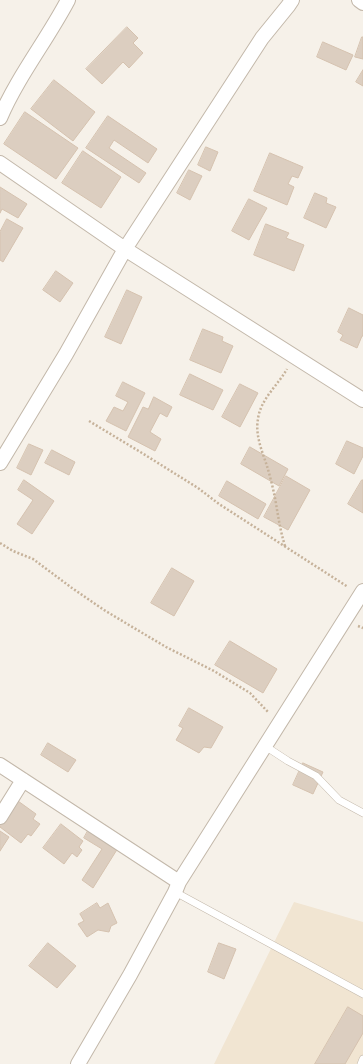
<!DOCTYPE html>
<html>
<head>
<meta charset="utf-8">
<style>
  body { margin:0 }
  canvas { display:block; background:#f6f1e9 }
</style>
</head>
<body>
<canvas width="363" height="1064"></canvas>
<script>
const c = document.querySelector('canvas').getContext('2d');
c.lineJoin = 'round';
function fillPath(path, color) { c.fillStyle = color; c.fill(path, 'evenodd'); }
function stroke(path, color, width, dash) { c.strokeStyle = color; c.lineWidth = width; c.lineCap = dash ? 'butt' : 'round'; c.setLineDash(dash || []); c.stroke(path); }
const education = new Path2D(`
  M294 902 363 922V1064H214Z`);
const building = new Path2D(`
  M127 27 138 38 133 43 143 53 129 68 123 62 102 84 86 69Z
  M362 37H363V59L355 57Z
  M323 42 353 55 346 70 317 57Z
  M363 70V86L356 82Z
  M54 80 95 112 73 141 31 109Z
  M25 112 78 148 56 179 4 144Z
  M108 116 157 149 148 163 114 140 109 148 146 173 139 183 86 148Z
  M206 147 218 152 210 171 198 165Z
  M83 151 121 177 101 208 62 183Z
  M270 153 303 167 298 178 292 176 288 184 294 187 287 205 254 191Z
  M189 170 202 176 190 200 177 193Z
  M0 187 27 204 18 218 2 209 0 213Z
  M315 193 327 198 326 203 336 207 326 228 304 218Z
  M249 199 267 208 249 240 232 231Z
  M7 219 23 228 3 262 0 260V232Z
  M266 224 289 233 286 238 304 245 294 271 254 255Z
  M56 271 73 283 60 302 43 290Z
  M127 290 142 297 121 344 105 337Z
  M349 308 363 315V336H362L357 348 340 340 343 335 338 332Z
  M203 329 223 337 222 341 233 346 221 373 190 360Z
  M190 374 223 390 213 410 180 395Z
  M123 382 145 393 126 431 106 421 114 407 123 411 128 402 116 396Z
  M240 384 258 393 240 427 222 417Z
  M154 397 172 407 167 417 160 413 150 432 161 439 155 451 128 437 143 407 148 409Z
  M347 441 363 448V456L354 474 336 464Z
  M29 444 43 450 31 475 17 468Z
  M250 447 288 469 279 486 241 464Z
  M52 450 75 462 69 475 45 463Z
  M286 476 310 490 288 530 264 517Z
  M24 480 54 501 32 534 17 524 33 500 18 490Z
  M362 480H363V513L348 504Z
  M227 481 266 504 258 519 219 496Z
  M172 568 194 581 174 616 151 603Z
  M230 641 277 669 263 693 215 665Z
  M189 708 223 727 211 748 204 747 199 753 176 740 183 728 179 726Z
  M48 743 76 760 68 772 41 755Z
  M303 763 323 772 313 794 293 785Z
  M18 801 36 814 33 819 40 824 31 836 28 834 21 843 0 827V826Z
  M61 824 83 841 79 847 82 850 77 857 72 853 64 864 43 848Z
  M89 829 118 848 93 888 82 880 102 849 84 838Z
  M0 831 9 837 0 851Z
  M97 903 100 908 108 903 117 923 111 926 109 932 98 930 87 937 78 924 84 921 80 914Z
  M48 943 76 966 57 988 29 966Z
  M219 943 236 949 224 979 208 972Z
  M348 1007 363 1016V1033L345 1064H315Z`);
const path = new Path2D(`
  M89 421 142 453 198 488 219 504 348 587
  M0 543 13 551 33 559 72 588 104 610 129 625 166 647 214 671 250 693 268 712
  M285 546C280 530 278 515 275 498 273 488 270 476 267 466 262 451 255 435 258 419 260 400 278 385 287 369
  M358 626 363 628`);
const service = new Path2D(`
  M265 746 288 761 316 776 339 800 363 813
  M175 892 363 994
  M361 1064 363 1059`);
const minor = new Path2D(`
  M359 0 363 3
  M0 118C18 76 47 40 68 0
  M0 163 125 249 363 400
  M0 463 66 354 125 249 262 38 288 6 292 0
  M0 765 179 882
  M0 817 23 780
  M78 1064 130 975 175 892 179 882 363 591`);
fillPath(education, '#f1e5d2');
fillPath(building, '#dccec0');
stroke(building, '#d5c2af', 1);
stroke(service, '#c3b8aa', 8);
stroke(minor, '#c3b8aa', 16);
stroke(path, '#c6b29a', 2.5, [2, 2]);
stroke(service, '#fff', 7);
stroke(minor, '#fff', 14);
</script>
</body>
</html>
